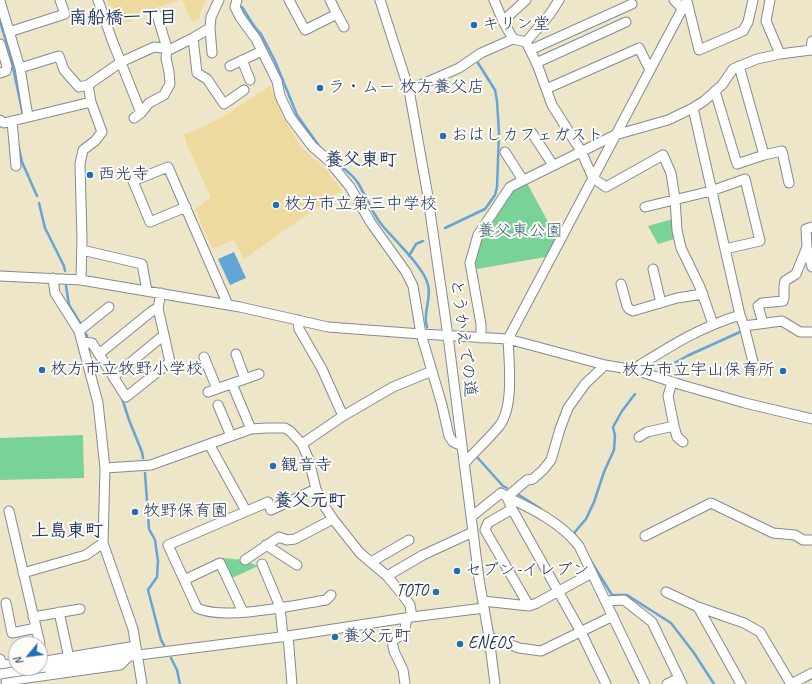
<!DOCTYPE html>
<html>
<head>
<meta charset="utf-8">
<style>
  body { margin:0 }
  #map { position:relative; width:812px; height:684px; overflow:hidden; background:#ede6c9; font-family:Caveat,sans-serif }
  canvas { display:block }
  .north { position:absolute; left:8px; top:636px; width:40px; height:40px; box-sizing:border-box; background:#fdfcf7; border:1px solid #a3aaba; border-radius:50%; rotate:241deg; font-size:11px; font-weight:700; line-height:16px; text-align:center; color:#1b2f5e }
  .north::after { content:''; display:block; margin:auto; width:14px; height:18px; background:#1f6fb2; clip-path:polygon(50% 0,100% 100%,50% 72%,0 100%) }
</style>
</head>
<body>
<div id="map">
<canvas width="812" height="684"></canvas>
<div class="north">N</div>
</div>
<script>
const c = document.querySelector('canvas').getContext('2d');
c.lineJoin = 'round';
function fillPath(path, color) { c.fillStyle = color; c.fill(path, 'evenodd'); }
function stroke(path, color, width, dash) { c.strokeStyle = color; c.lineWidth = width; c.lineCap = dash ? 'butt' : 'round'; c.setLineDash(dash || []); c.stroke(path); }
function label(font, color, halo, rows, align = 'center') {
  c.font = font + ' Caveat,"Klee One",sans-serif'; c.lineWidth = 4; c.setLineDash([]); c.textBaseline = 'middle'; c.strokeStyle = halo; c.fillStyle = color; for (const [text, x, y, turn = 0] of rows) {
    c.save(); c.translate(x, y); c.rotate((+turn || 0) * Math.PI / 180); c.textAlign = isNaN(turn) ? turn : align; if (halo) c.strokeText(text, 0, 0); c.fillText(text, 0, 0); c.restore();
  }
}
const green = new Path2D(`
  M527 183 559 242 551 256 477 269 475 263 482 236 512 192Z
  M673 219 674 239 658 244 648 226Z
  M83 435 84 478 0 480V438Z
  M223 558 243 560 258 566 230 579 222 563Z`);
const sand = new Path2D(`
  M107 0H180L143 12 131 21 122 23 114 14Z
  M182 0H206L201 10 199 19 192 22Z
  M270 86 281 113 300 146 327 171 342 190 244 259 234 240 212 249 195 209 211 198 186 142 184 134C216 125 242 103 270 86Z`);
const water = new Path2D(`
  M234 252 246 278 230 285 218 259Z`);
const stream = new Path2D(`
  M242 7 254 26 261 34 275 61 297 115 319 146
  M0 22 10 53 23 115
  M18 144 22 162 37 196
  M331 158C339 165 352 173 358 183 366 196 372 213 382 225 394 240 424 267 428 285 432 300 422 313 427 327
  M39 203 45 228 64 266 65 271
  M445 228 485 209 495 195 497 187 499 133 497 101 495 90 478 63
  M409 256 416 244 423 241
  M66 286 69 305 82 326
  M86 334 87 336
  M660 371 687 356 740 332
  M122 398 129 420 142 452 143 458
  M477 457 503 486 507 488
  M145 473 149 529 155 540 158 561 157 577 148 590 161 640 164 645
  M519 495 541 509
  M577 538 574 533 586 519 594 502 604 472 614 450 615 436 613 427 622 411 635 394
  M589 558 612 595H627L671 623 694 653 714 684
  M171 658 177 670 180 684`);
const minor = new Path2D(`
  M98 0 112 40 141 113
  M237 0 235 7 240 17 256 39 277 81 280 96 290 117 312 146 328 160 350 187 371 223 406 272 413 286 421 334 442 405 449 436 453 442 462 446
  M289 0 305 30 337 14 330 0
  M380 0 409 90 427 191 448 336 479 579 489 637 495 684
  M494 0 503 21 513 39
  M674 0 683 9
  M770 0 766 21 780 54
  M0 1 20 68 28 117
  M687 1 699 50 743 31 748 22 753 0
  M337 14 344 27
  M503 21 526 0
  M210 28 212 53
  M9 32 65 14 60 0
  M193 38 197 73 207 79 224 104 244 90
  M526 42 550 14 559 0
  M0 44 7 66 6 71 0 73
  M530 50 632 4
  M242 60 250 80
  M536 63 626 22
  M230 66 262 51
  M20 68 59 56 64 70 79 87 88 85
  M546 89 639 48 650 70
  M409 90 459 68 481 53 513 39 526 42 537 64 552 105 581 151 593 178 606 187 663 155 671 173 675 199 677 230 681 248 700 287 713 324
  M715 91 737 164 764 155 739 66
  M693 108 740 315 744 326 782 321 800 332H812
  M134 118 141 113 149 103 164 95 170 84 169 72 166 58 167 48 157 15
  M0 120 4 123 91 102
  M12 121 16 166
  M532 133 553 165
  M505 152 523 180
  M764 155 782 151 789 183
  M186 207 150 222 133 181 168 167 228 305
  M645 207 711 191 745 179 760 241 725 249
  M812 227 806 229 807 247 812 267
  M82 250 142 264 147 291
  M653 269 661 303
  M0 276 81 280 240 307 328 327 421 334 508 339 605 365 635 370 682 385 745 403 812 419
  M53 278 55 293 79 331 98 403 105 468 103 543 133 629 142 684
  M81 280 82 239 80 164 83 150 95 141 102 132 91 102 88 85 121 62 154 47 171 49 193 38 210 28 211 17 219 0
  M621 284 627 306 629 309 633 311 677 298 703 294
  M298 320 299 329 322 369 343 416
  M763 323 758 306 762 303 783 301 784 298V286L785 281 796 274 807 247
  M744 326 754 366
  M79 331 109 307
  M481 338V324L470 263 478 235 510 187 615 135 668 120 693 108 704 101 722 85 733 69 757 59 780 54 811 50 812 41
  M82 342 92 343 126 397 170 362 158 308 161 293
  M99 354 152 311 158 308
  M236 354 245 379
  M204 357 217 389
  M635 370 640 365C674 344 701 327 740 315
  M113 377 164 335
  M232 384 251 429
  M208 392 259 374
  M218 405 231 436
  M674 426 677 437 683 442
  M639 437 647 432 674 426 668 396 672 382
  M209 444 246 511
  M302 444 343 416 393 387 432 371
  M464 464C475 451 489 439 500 425 514 406 509 362 508 339L687 0
  M105 468 151 465 251 429 267 428H285L290 431 302 444 309 460 316 489 323 504 333 519 360 553 387 576 402 594 410 605 412 617
  M316 489 271 510 268 502 168 545 197 608C224 621 295 605 326 600L331 595
  M507 497C533 509 561 523 579 546L645 684
  M507 497 512 509 581 632 606 684
  M512 509 488 523 485 530 529 606
  M9 511 40 644
  M471 517 501 493 507 497 527 480 533 479 543 470 551 460 560 429 568 408 585 384 605 365
  M645 536 711 503 773 533 795 535 803 540H812
  M266 545 297 565
  M245 560 279 537 287 540 295 539 333 519
  M371 562 409 540
  M262 564 280 607 283 637
  M23 573 86 555 103 543
  M387 576 423 555 473 532
  M184 580 220 563 243 612
  M666 592 698 607 744 623 760 632 791 684
  M483 601 529 606 537 603 592 573
  M606 601 624 600 652 622 682 684
  M6 603 12 633 36 628
  M698 607 741 684
  M59 612 69 658
  M33 617 80 609
  M288 636 292 684
  M489 637 519 648 541 651 613 616
  M0 659 3 665 16 664
  M40 662 136 646
  M45 667 288 636 412 617 484 608
  M7 684 6 681 120 665 128 657
  M405 684 403 670 394 651 392 641 404 633 407 618
  M667 684 679 678
  M791 684 812 673`);
const minorBridge = new Path2D(`
  M0 674 45 667`);
const markers = [
  [474,25,4,"#1f6fb2"],
  [320,88,4,"#1f6fb2"],
  [443,136,4,"#1f6fb2"],
  [90,175,4,"#1f6fb2"],
  [276,205,4,"#1f6fb2"],
  [42,370,4,"#1f6fb2"],
  [783,371,4,"#1f6fb2"],
  [273,466,4,"#1f6fb2"],
  [135,512,4,"#1f6fb2"],
  [457,571,4,"#1f6fb2"],
  [436,592,4,"#1f6fb2"],
  [335,637,4,"#1f6fb2"],
  [460,644,4,"#1f6fb2"]
];
const poiNames = [
  ["キリン堂",482,25],
  ["ラ・ムー 枚方養父店",328,88],
  ["おはしカフェガスト",451,136],
  ["西光寺",98,175],
  ["枚方市立第三中学校",284,205],
  ["枚方市立牧野小学校",50,370],
  ["枚方市立宇山保育所",775,371,"right"],
  ["観音寺",281,466],
  ["牧野保育園",143,512],
  ["セブン-イレブン",465,571],
  ["TOTO",428,592,"right"],
  ["養父元町",343,637],
  ["ENEOS",468,644]
];
const parkNames = [
  ["養父東公園",520,232]
];
const streetNames = [
  ["とうかえでの道",463,338,83]
];
const neighbourhoodNames = [
  ["南船橋一丁目",123,18],
  ["養父東町",361,160],
  ["養父元町",310,501],
  ["上島東町",67,531]
];
fillPath(green, '#79d399');
fillPath(sand, '#eeda9e');
fillPath(water, '#65a4d7');
stroke(stream, '#65a4d7', 2.5);
stroke(minor, '#848a94', 11);
stroke(minor, '#fff', 9);
stroke(minorBridge, '#848a94', 11, []);
stroke(minorBridge, '#fff', 9);
for (const [x, y, r, color] of markers) { const dot = new Path2D(); dot.arc(x, y, r, 0, 2 * Math.PI); c.fillStyle = color; c.fill(dot); stroke(dot, '#fdfcf7', 1.5); }
label('17px', '#1b2f5e', '#fdfcf7', poiNames, 'left');
label('17px', '#376070', '#fdfcf7', parkNames);
label('17px', '#1b2f5e', '#fdfcf7', streetNames);
label('bold 18px', '#1b2f5e', '#fdfcf7', neighbourhoodNames);
</script>
</body>
</html>
